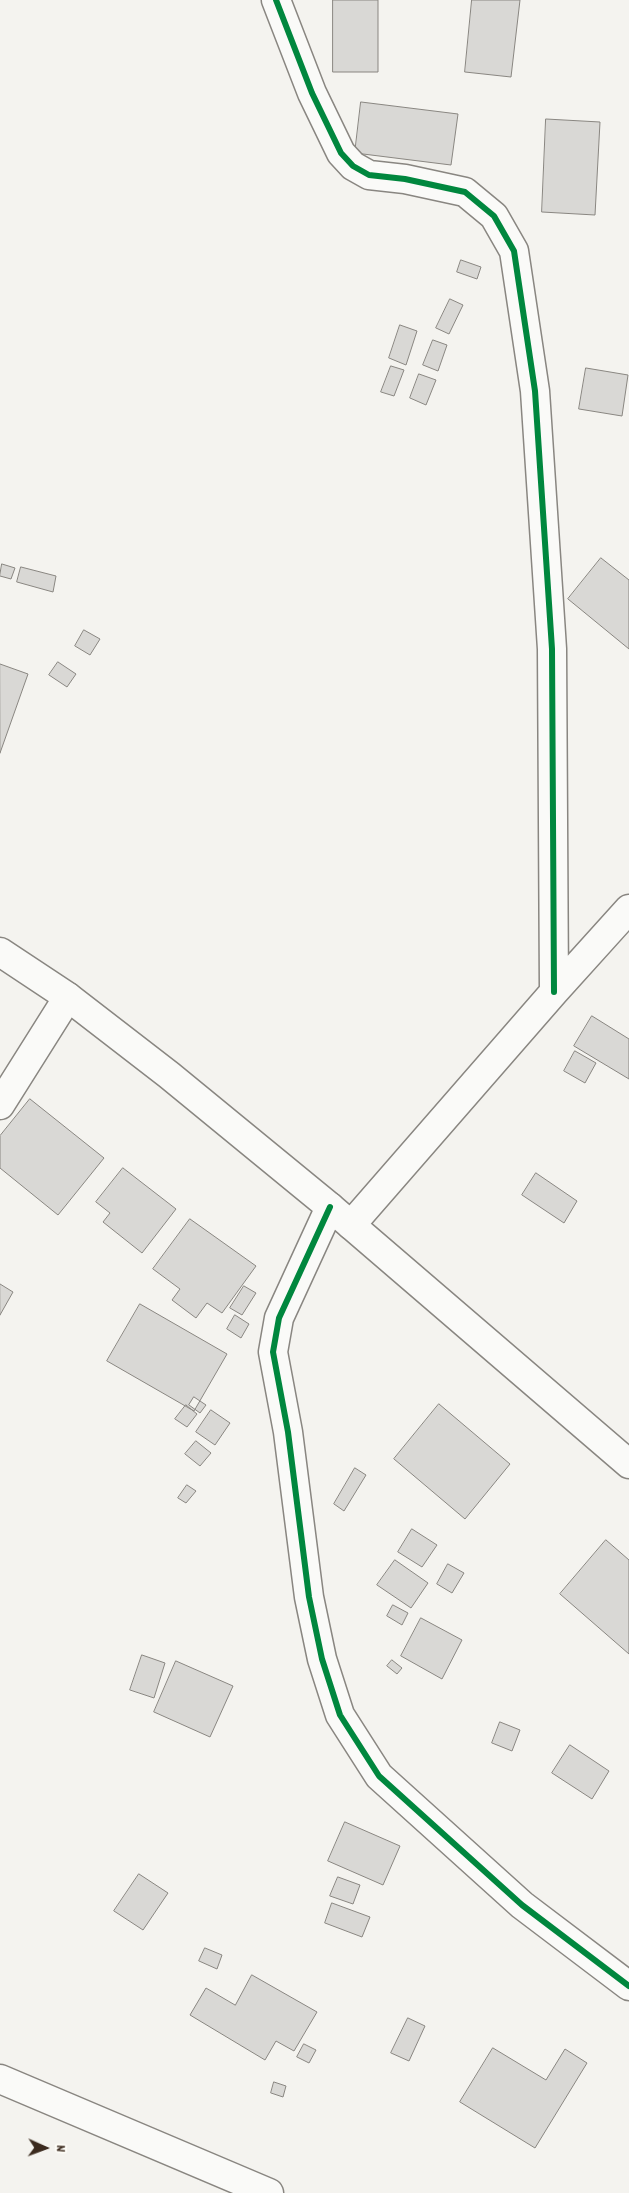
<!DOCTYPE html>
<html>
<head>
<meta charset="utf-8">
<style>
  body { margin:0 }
  #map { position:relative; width:629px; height:2193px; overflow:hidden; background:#f4f3ef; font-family:Dekko,sans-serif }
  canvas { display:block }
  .north { position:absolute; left:20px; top:2123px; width:50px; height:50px; -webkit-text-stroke:4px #fdfcf7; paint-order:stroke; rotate:92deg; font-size:14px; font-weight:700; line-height:20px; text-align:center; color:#3b2a1e }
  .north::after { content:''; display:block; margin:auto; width:18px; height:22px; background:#3b2a1e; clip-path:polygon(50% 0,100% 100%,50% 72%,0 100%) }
</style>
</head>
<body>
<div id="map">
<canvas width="629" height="2193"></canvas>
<div class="north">N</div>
</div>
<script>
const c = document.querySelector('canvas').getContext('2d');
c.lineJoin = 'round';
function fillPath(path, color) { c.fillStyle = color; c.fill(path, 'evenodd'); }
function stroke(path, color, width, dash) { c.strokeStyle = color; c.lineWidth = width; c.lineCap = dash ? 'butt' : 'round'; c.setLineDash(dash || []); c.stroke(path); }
const building = new Path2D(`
  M333 0H378V72H333Z
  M472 0H520L511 77 465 72Z
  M361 102 458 114 451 165 355 153Z
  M546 119 600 122 595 215 542 212Z
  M461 260 481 267 477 279 457 272Z
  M450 299 463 305 449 334 436 328Z
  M400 325 417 331 406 365 389 358Z
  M433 340 447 345 438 371 423 365Z
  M391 366 404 370 394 396 381 392Z
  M586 368 628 375 622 416 579 409Z
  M419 374 436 380 426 405 410 398Z
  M601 558 629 580V649L568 599Z
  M2 564 15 568 11 579 0 576Z
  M21 567 56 576 53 592 17 582Z
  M84 630 100 639 90 655 75 646Z
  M58 662 76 674 67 687 49 675Z
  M0 664 28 674 0 753Z
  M592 1016 629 1039V1079L574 1046Z
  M575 1051 596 1063 585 1083 564 1071Z
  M30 1099 104 1158 58 1215 0 1168V1136Z
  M123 1168 176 1209 142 1253 103 1222 110 1213 96 1202Z
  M536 1173 577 1201 564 1223 522 1195Z
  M190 1219 256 1266 222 1313 207 1303 196 1318 172 1300 180 1289 153 1269Z
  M0 1284 13 1292 0 1315Z
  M244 1286 256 1293 242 1315 230 1308Z
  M140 1304 227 1354 194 1411 107 1361Z
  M235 1315 249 1324 241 1338 227 1329Z
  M194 1397 206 1405 200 1413 189 1405Z
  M439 1404 510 1464 465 1519 394 1459Z
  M186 1405 197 1414 187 1427 175 1419Z
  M211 1410 230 1423 215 1445 196 1432Z
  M196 1441 211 1453 200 1466 185 1454Z
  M355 1468 366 1475 344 1511 334 1504Z
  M187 1485 196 1491 186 1503 178 1498Z
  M412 1529 437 1545 422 1567 398 1552Z
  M606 1540 629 1560V1654L560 1594Z
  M395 1560 428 1583 411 1608 377 1585Z
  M448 1564 464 1573 452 1593 437 1584Z
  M393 1605 408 1613 402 1625 387 1616Z
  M421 1618 462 1640 442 1679 401 1656Z
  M142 1655 165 1663 154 1698 130 1690Z
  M392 1660 402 1668 397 1674 387 1666Z
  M176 1661 233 1686 210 1737 154 1712Z
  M500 1722 520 1730 512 1751 492 1743Z
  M570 1745 609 1771 592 1799 552 1773Z
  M345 1822 400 1846 383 1885 328 1861Z
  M139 1874 168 1893 143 1930 114 1911Z
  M338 1877 360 1885 353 1904 330 1896Z
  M332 1903 370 1917 362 1937 325 1923Z
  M205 1948 222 1955 217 1969 199 1961Z
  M252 1975 317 2012 294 2051 276 2041 265 2060 190 2015 206 1988 235 2005Z
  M408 2018 425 2026 409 2061 391 2053Z
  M304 2044 316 2050 309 2063 297 2057Z
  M493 2048 546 2080 565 2049 587 2063 535 2148 460 2102Z
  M274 2082 286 2086 283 2097 271 2093Z`);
const minor = new Path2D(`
  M276 0 312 93 341 153 353 166 369 175 405 179 465 192 494 216 514 251 535 391 552 649 554 992
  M0 1105 68 997
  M330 1207 279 1318 273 1352 288 1432 309 1597 322 1659 340 1715 379 1776 522 1905 629 1986
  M351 1225 554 992 629 909
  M0 2079 269 2193`);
const primary = new Path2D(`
  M0 952 68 997 169 1075 330 1207 629 1464`);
const cycleway = new Path2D(`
  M276 0 312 93 341 153 353 166 369 175 405 179 465 192 494 216 514 251 535 391 552 649 554 992
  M330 1207 279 1318 273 1352 288 1432 309 1597 322 1659 340 1715 379 1776 522 1905 629 1986`);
fillPath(building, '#d9d8d5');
stroke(building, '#898681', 1);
stroke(minor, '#898681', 31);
stroke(primary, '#898681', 31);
stroke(minor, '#fafaf8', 28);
stroke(primary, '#fafaf8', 28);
stroke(cycleway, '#00873e', 6);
</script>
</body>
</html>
